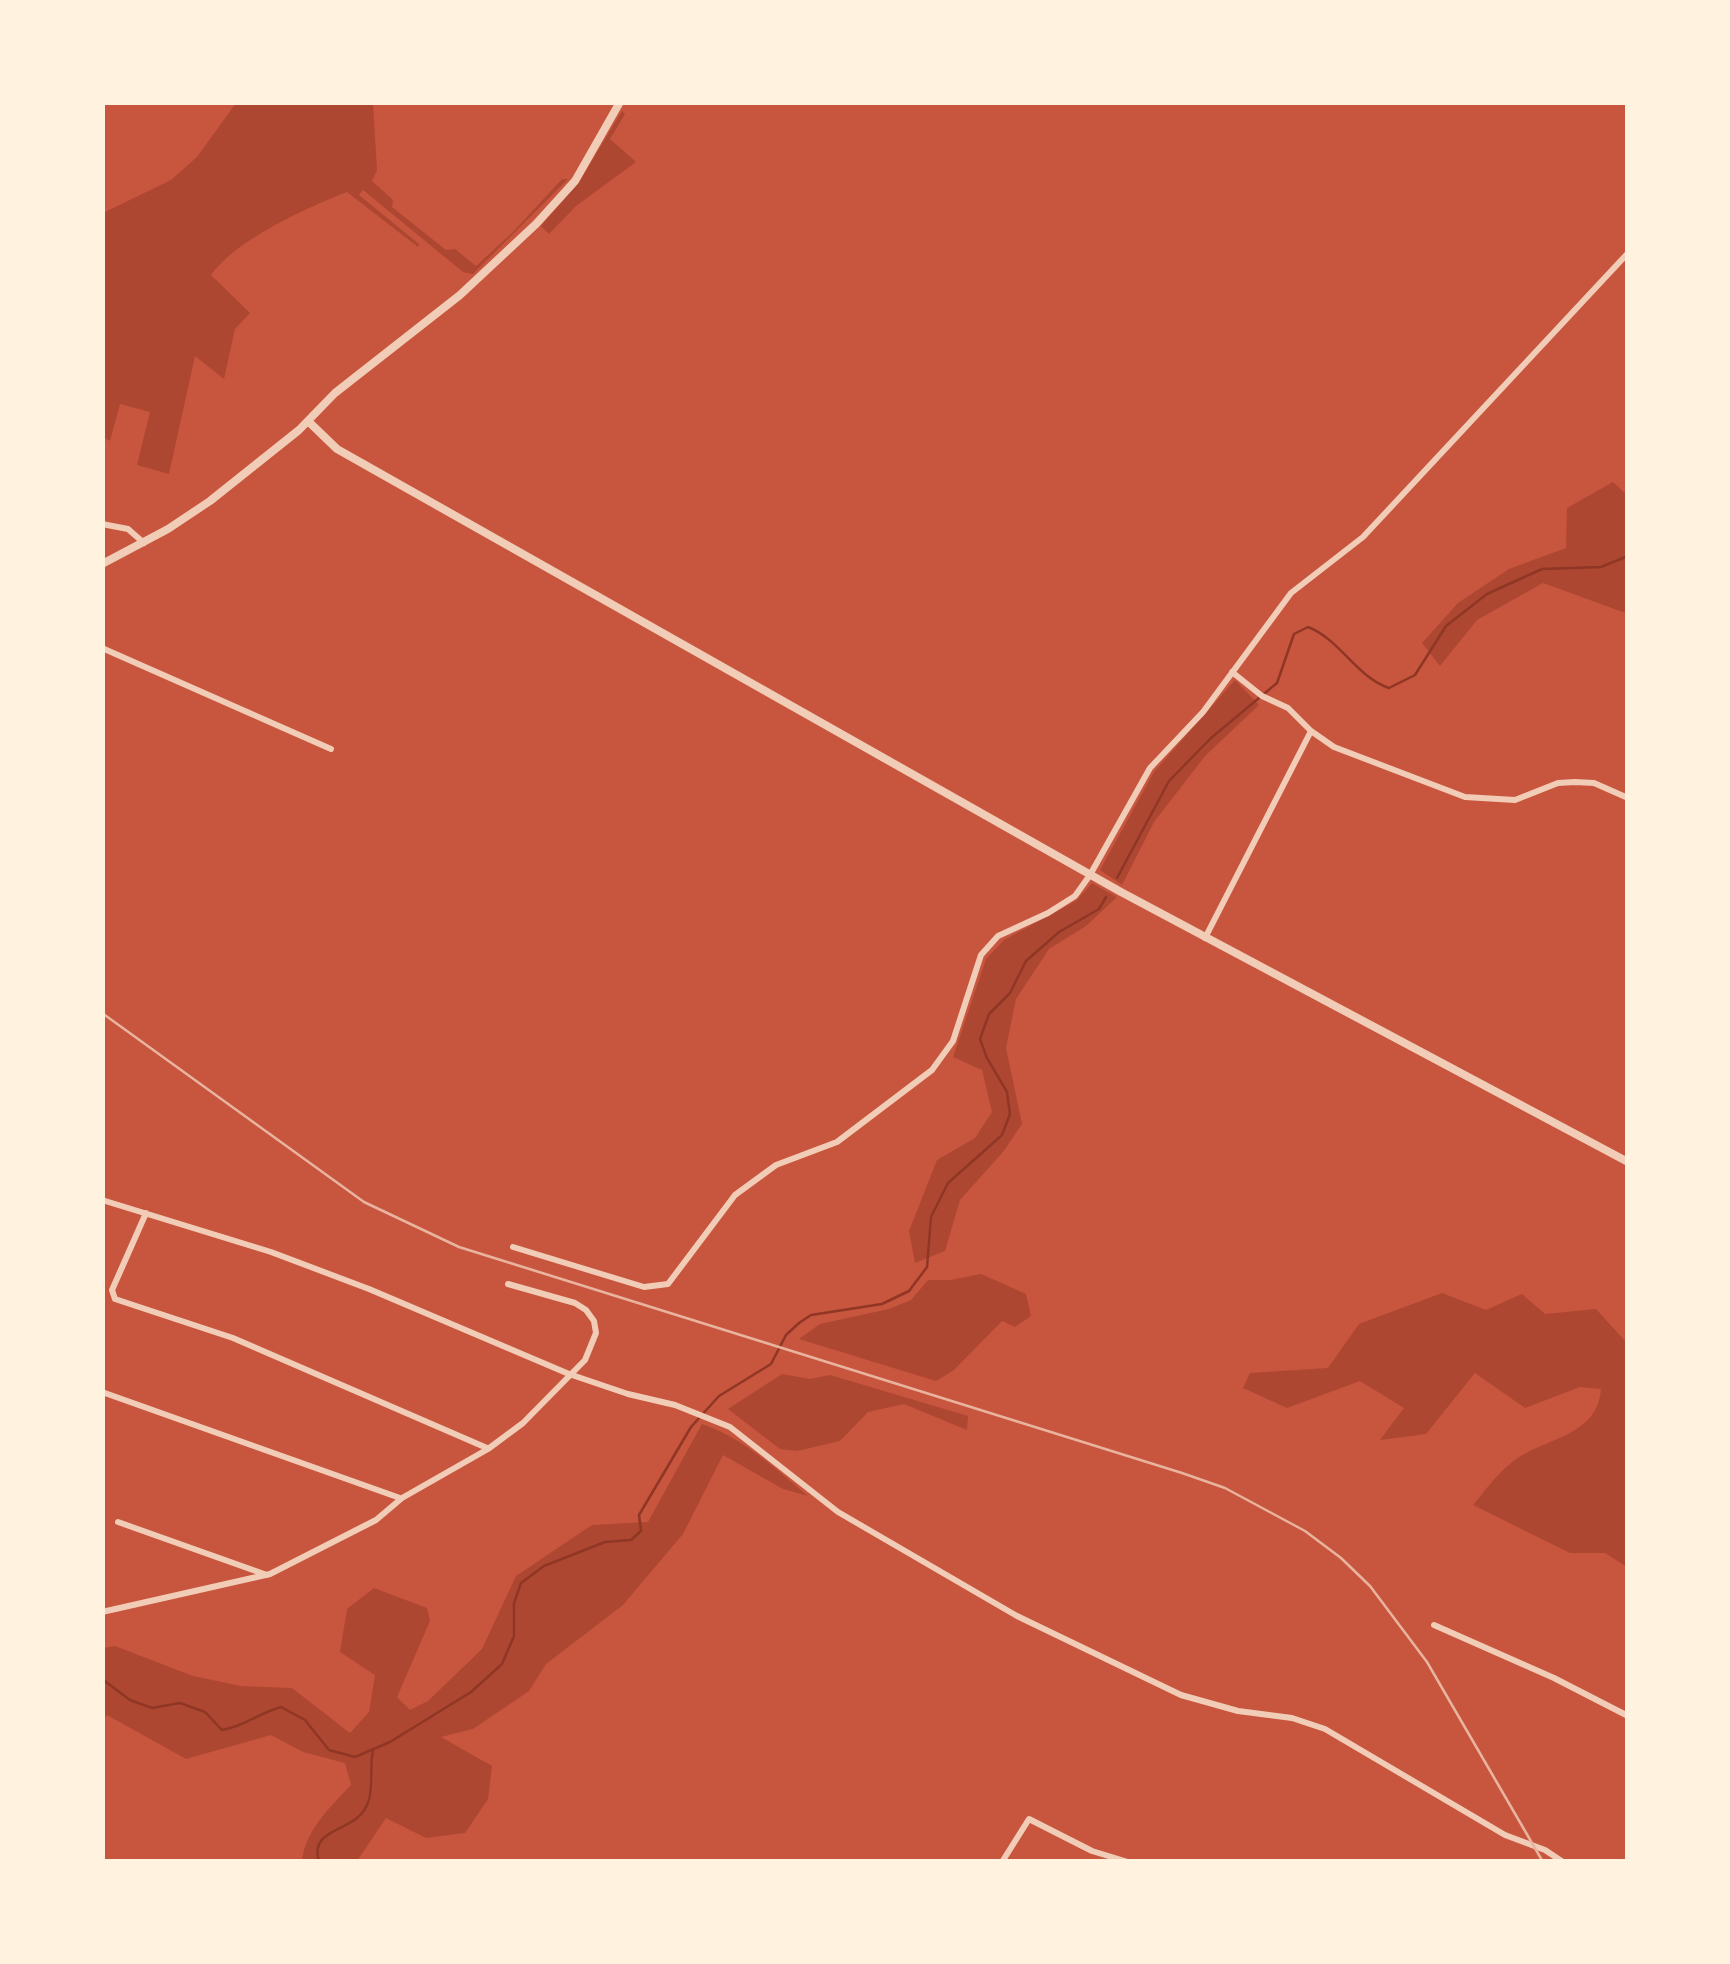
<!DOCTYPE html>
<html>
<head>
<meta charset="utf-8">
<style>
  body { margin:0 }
  #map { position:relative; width:1730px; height:1964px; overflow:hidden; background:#c8553d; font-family:Jost,sans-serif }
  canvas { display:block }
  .frame { position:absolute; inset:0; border:105px solid #fff3e0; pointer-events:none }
</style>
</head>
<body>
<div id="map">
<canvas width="1730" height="1964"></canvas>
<div class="frame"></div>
</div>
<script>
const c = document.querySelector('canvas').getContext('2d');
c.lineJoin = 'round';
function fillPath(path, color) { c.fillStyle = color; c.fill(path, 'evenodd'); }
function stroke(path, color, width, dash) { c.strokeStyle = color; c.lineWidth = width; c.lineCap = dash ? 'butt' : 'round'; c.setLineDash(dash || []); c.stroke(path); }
const green = new Path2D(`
  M236 103H373L377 170 372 181 393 200 392 207 446 250 455 249 476 266 513 232 562 179H568L473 274 463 272 363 190 359 195 419 244 418 247 347 192C306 208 237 239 211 275L250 313 235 329 224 379 195 356 169 474 137 465 150 412 120 404 110 441 103 437V213L171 180 197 157Z
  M622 111 625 114 610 139 636 162 576 206 549 234 541 226 579 182Z
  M1613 482 1627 495V611L1623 612 1543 583 1477 620 1440 666 1422 643 1458 603 1509 569 1566 548 1567 508Z
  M1235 680 1259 705 1205 756 1154 822 1122 885 1100 870 1154 772Z
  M1092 883 1117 897 1086 926 1049 949 1016 999 1006 1048 1022 1124 1003 1152 960 1200 945 1251 915 1263 909 1231 937 1160 975 1138 992 1112 982 1070 953 1057 986 959 1004 940 1076 901Z
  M981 1274 1026 1294 1031 1316 1015 1327 1002 1321 954 1370 936 1381 799 1339 820 1324 889 1309 911 1300 928 1280H950Z
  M1442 1293 1486 1310 1522 1294 1545 1314 1596 1309 1627 1343V1567L1605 1553H1570L1473 1505C1485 1491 1496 1475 1510 1464 1541 1437 1597 1439 1601 1389L1580 1387 1525 1408 1475 1373 1426 1434 1380 1440 1404 1408 1360 1381 1287 1408 1243 1388 1250 1373 1328 1368 1359 1324Z
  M782 1374 810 1379 830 1375 968 1416 967 1430 904 1404 868 1412 840 1441 797 1451 780 1449 728 1409Z
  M702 1424C742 1437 776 1469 808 1496L783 1489 723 1455 683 1534 623 1605 546 1664 529 1691 473 1729 441 1737 492 1766 488 1799 465 1833 426 1838 386 1818 357 1861H302C305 1831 330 1807 351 1785L345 1763 303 1752 271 1735 186 1759 107 1715 103 1720V1648L115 1646 193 1676 241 1686 292 1688 350 1733 369 1712 375 1675 340 1652 347 1609 374 1588 427 1608 430 1621 397 1697 410 1710 428 1701 482 1649 516 1576 592 1525 648 1522Z`);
const stream = new Path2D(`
  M1117 878 1169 781 1211 738 1277 683 1294 634 1308 627C1341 640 1356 677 1389 688L1415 675 1446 626 1487 594 1542 569 1601 567 1628 556
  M102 1679 130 1700 152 1708 180 1703 205 1712 222 1730C245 1726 259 1713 281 1707L305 1720 329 1750 355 1757 390 1742 471 1692 502 1664 514 1636V1603L521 1583 544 1566 605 1542 631 1540 641 1531 639 1515 691 1427 719 1396 771 1364 786 1335 799 1323 811 1315 882 1304 909 1291 927 1267 931 1217 948 1183 1002 1135 1010 1114 1007 1092 987 1058 980 1039 989 1014 1010 993 1026 961 1059 932 1099 909 1106 897
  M319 1862C310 1833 340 1832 357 1818 378 1801 368 1773 373 1750`);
const minor = new Path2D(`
  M102 524 128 529 144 543
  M102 648 331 749
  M1232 672 1262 696 1288 708 1311 731 1334 747 1465 797 1515 800 1558 783 1575 782 1594 783 1628 798
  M1205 938 1311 731
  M102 1200 271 1252 369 1289 569 1374 628 1394 675 1405 730 1427 838 1512 1017 1616 1181 1695 1238 1711 1292 1718 1325 1729 1505 1835 1545 1850 1563 1862
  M146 1213 112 1290 115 1299 233 1338 487 1448
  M513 1247 644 1287 668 1284 735 1195 776 1165 837 1142 932 1070 953 1041 981 955 998 936 1048 913 1075 896 1090 875 1150 768 1203 712 1291 593 1363 537 1628 253
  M102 1392 400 1498
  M118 1522 267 1575
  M102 1612 270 1574 376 1520 402 1498 488 1449 523 1423 585 1360 596 1333 594 1321 586 1310 575 1303 508 1284
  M1434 1625 1554 1678 1628 1716
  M1002 1862 1029 1819 1092 1851 1128 1862`);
const tertiary = new Path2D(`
  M308 421 337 449 1121 892 1628 1162
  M102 564 168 529 210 501 299 430 335 393 460 295 536 224 575 181 620 102`);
const rail = new Path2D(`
  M102 1013 364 1202 459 1247 1182 1473 1225 1488 1305 1531 1341 1558 1370 1586 1427 1662 1543 1862`);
fillPath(green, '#ae4732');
stroke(stream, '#8f3625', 2.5);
stroke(minor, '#f1ccb7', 6);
stroke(tertiary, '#f1ccb7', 8);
stroke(rail, '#e9b49f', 2.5);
</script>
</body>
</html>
